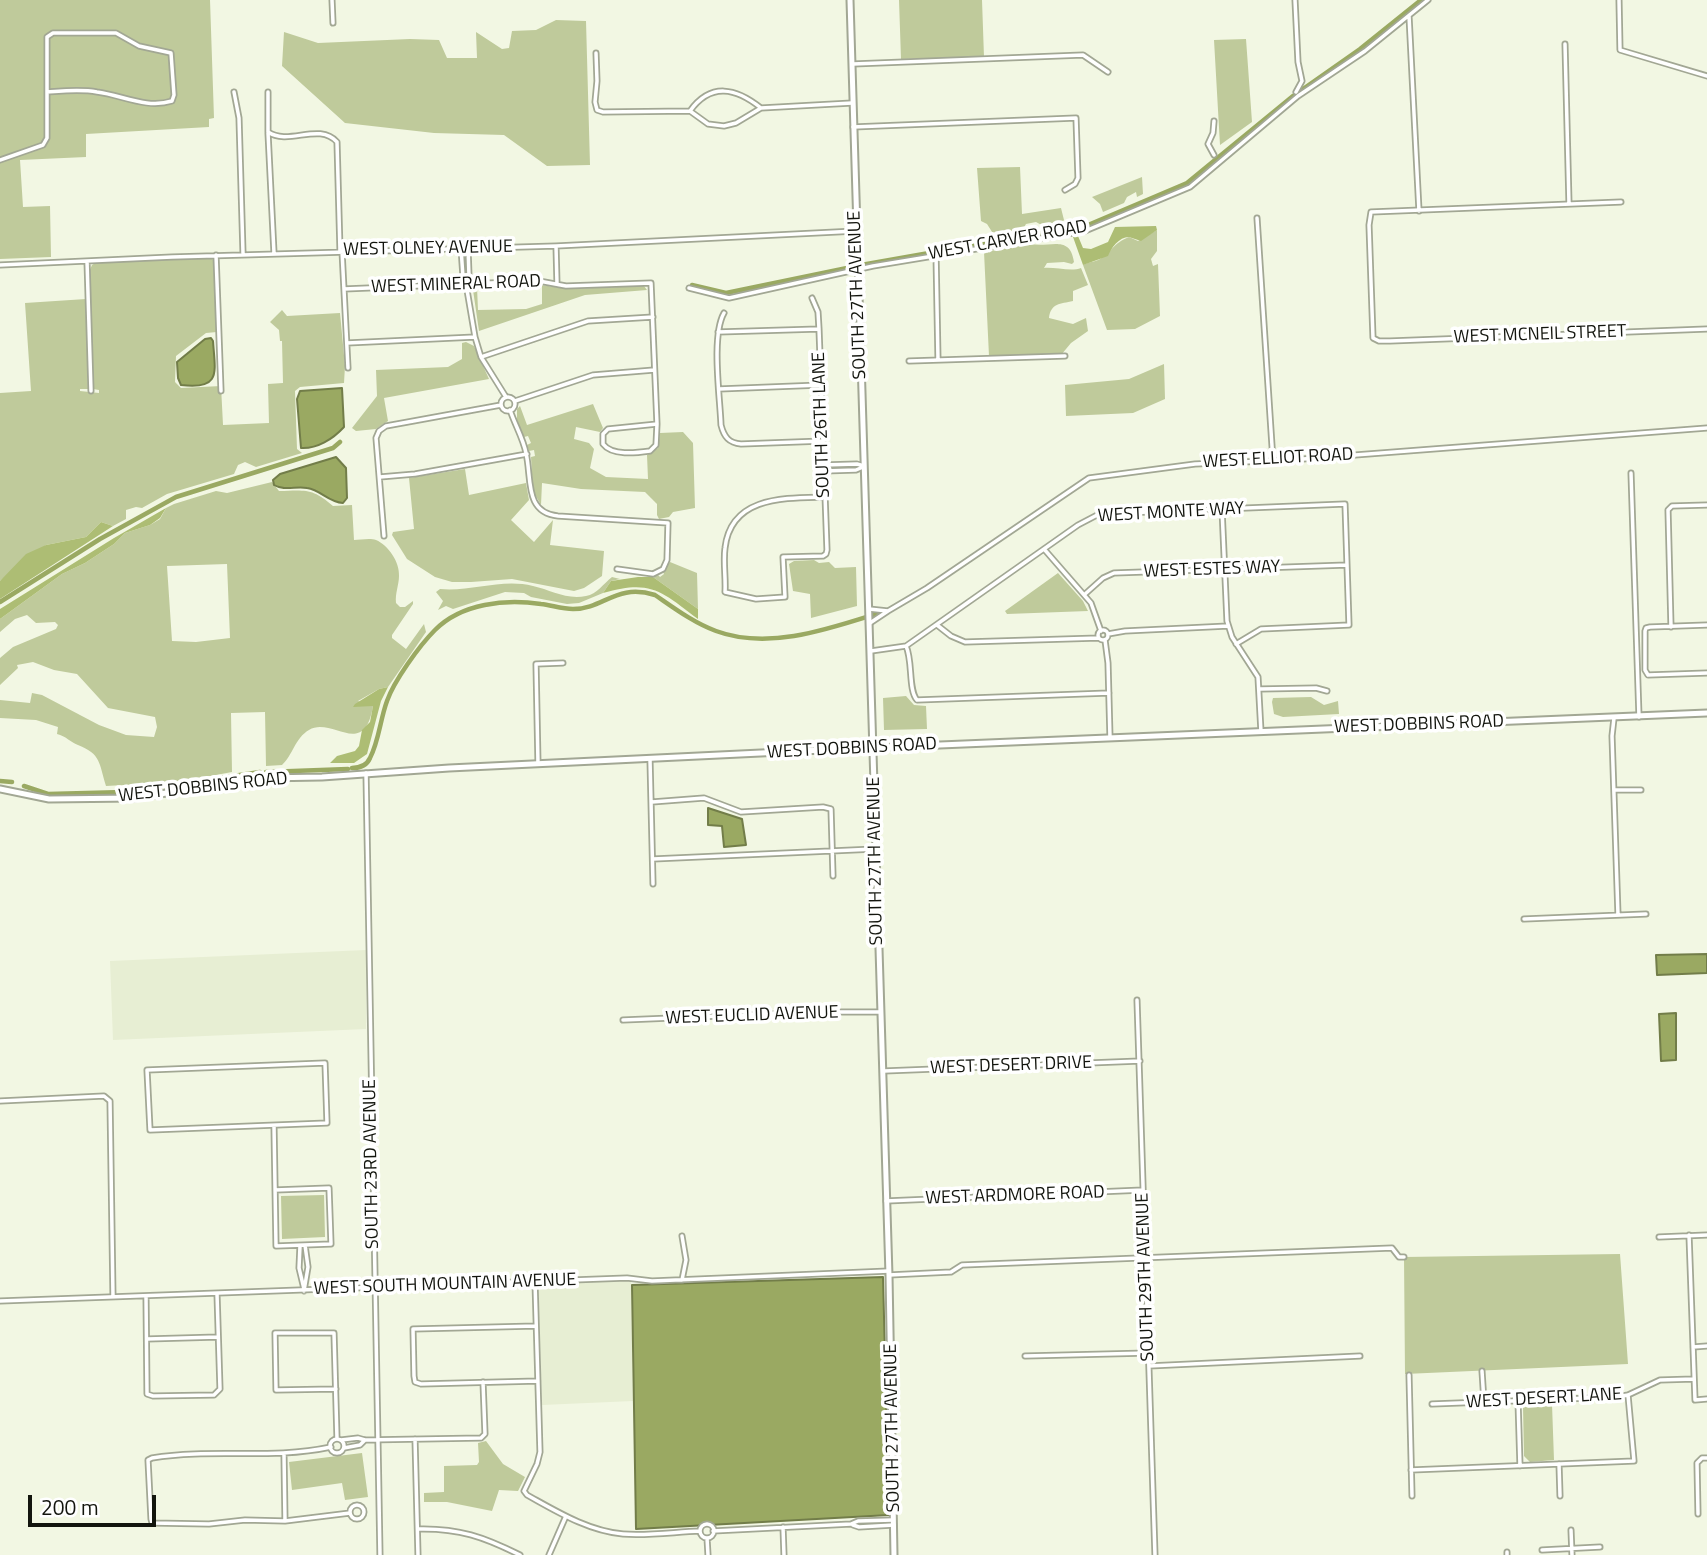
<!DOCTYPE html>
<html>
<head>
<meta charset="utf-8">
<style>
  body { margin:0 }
  #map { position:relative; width:1707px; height:1555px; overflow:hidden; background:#f2f7e3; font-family:"Titillium Web",sans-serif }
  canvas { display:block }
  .scale { position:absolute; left:28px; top:1495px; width:128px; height:32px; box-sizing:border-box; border:4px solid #13150e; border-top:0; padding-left:9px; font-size:21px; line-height:24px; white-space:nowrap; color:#13150e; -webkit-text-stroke:5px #fff; paint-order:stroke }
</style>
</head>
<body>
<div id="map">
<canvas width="1707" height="1555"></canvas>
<div class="scale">200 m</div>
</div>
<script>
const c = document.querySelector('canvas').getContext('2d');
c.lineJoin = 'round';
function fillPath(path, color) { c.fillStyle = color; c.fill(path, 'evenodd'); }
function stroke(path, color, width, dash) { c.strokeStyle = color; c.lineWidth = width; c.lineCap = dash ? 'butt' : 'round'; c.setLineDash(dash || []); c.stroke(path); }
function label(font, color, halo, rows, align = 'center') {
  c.font = font + ' "Titillium Web",sans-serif'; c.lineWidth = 7; c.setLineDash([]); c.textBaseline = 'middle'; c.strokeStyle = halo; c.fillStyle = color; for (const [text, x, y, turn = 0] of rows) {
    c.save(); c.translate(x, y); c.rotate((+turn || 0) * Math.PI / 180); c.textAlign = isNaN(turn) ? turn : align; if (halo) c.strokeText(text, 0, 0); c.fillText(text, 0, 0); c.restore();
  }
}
const built = new Path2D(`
  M366 950V1029L113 1040 110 961Z
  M631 1280 633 1401 542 1405 538 1284Z`);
const green = new Path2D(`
  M0 0H210L214 118 209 119V127L86 134V157L20 160 23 207 50 206 51 257 0 259Z
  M899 0H982L984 57 901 59Z
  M556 20 586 21 590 165 547 166 504 135 434 133 345 123 282 66 284 32 318 43 410 39 439 40 447 58H477L476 32 502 49 509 48 512 31 536 30Z
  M1246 39 1252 122 1220 145 1214 40Z
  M1020 167 1022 214 1061 208 1064 220 1060 225 1045 227 1036 222 1026 224 1022 231 994 235 987 224 981 221 977 168Z
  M1142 177 1143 194 1137 197 1136 192 1127 197 1124 203 1103 212 1100 204 1092 197Z
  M1157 230V251L1151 259 1153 266 1158 264 1160 316 1135 329 1107 330 1083 265C1088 262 1095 262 1100 259 1111 253 1113 243 1129 237L1138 241Z
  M1030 244C1050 248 1070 234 1074 262L1072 264 1064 262 1047 263 1044 268C1055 267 1072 272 1081 268L1088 285 1073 291V301C1060 304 1051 303 1049 318L1073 324 1086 318 1088 331 1071 343 1061 355 989 356 984 252Z
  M212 258 215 264 217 332 206 333 176 356 175 382 181 388 221 386 223 425 269 423 268 384 283 383 282 341H280L279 330 270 322 282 310 287 316 340 313 345 366 344 383 300 387 295 391 297 449 302 453 256 467 245 462 238 465 234 474 167 494 142 508 136 507 126 510V519L113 526 101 522 86 537 46 545 0 581V393L31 391 25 303 86 299 88 389H80V391L99 393V390L93 389 89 272 92 265 97 262Z
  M542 285 567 289 644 286 647 290 585 295 479 331 473 290 477 287 478 310 526 309 542 304Z
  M466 342 474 346 489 379 384 398 388 421 376 429 356 431 352 428 377 396 376 370 448 367 462 359V343Z
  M1164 364 1165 399 1133 413 1066 416 1065 385 1129 379Z
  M593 404 603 428 600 432 576 427 574 439 589 443 594 449 590 468 606 477 648 479 647 455 658 448 660 433 683 432 693 443 695 508 673 512 669 517 659 519 657 515V504L645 492 581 489 542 483 541 505 533 491 531 457 535 456 534 450 529 451 527 445 531 443 528 436 524 437 517 420V409L520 406 527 425Z
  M465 469 469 495 526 483 529 500 511 520 534 542 553 520 550 545 604 551 602 576 584 588 574 591 512 579 471 582H452L435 577 407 559 392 535 393 532 414 529 409 478Z
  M272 482 279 491C305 490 313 488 333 506L352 505 354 540C360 540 370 538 376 540 388 545 400 562 399 576 399 585 395 593 396 603L400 607H405L413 601V604L392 635V638L406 649 424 624 426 632 388 687 379 689 358 701 373 706C364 760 332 716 309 730 295 738 293 755 282 765L266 766 265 712 231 713 232 772 178 782 106 786C99 763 101 754 78 745 70 742 66 736 57 734L58 727 36 720 0 718V700L30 703 32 693 42 695 99 725 126 735 154 737 157 727 155 717 108 708 77 674 54 670 33 662 17 665 18 668 0 685V658L13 647 56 629 58 625 55 622 36 623 27 615 15 619 0 632V619L62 574 85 563 114 544 125 533 150 525 160 519 166 508 174 504 216 491 227 493ZM227 564 230 638 196 642 172 641 167 566Z
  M814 560 819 563 829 562 835 568 856 567 857 606 811 618 810 594 793 591 789 564 794 561Z
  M670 562 697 573 698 609 653 577 658 575 660 577 664 574 663 572Z
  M1058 573 1083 601 1088 611 1007 614 1005 611Z
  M612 577 620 579 611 581 603 593 579 603 567 604 531 597 524 593 505 592 453 609 446 606 438 610 443 601 436 592 440 589C471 592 502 578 533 586 551 590 566 600 586 596 597 594 603 584 612 577Z
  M906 696 914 705 926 706 927 729 884 730 883 698Z
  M1311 697 1324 705 1338 701 1339 714 1283 717 1274 714 1272 702 1273 698Z
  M324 1195 325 1237 282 1239 281 1196Z
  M1620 1254 1628 1364 1405 1374 1404 1257Z
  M1552 1404 1554 1460 1530 1462 1524 1456 1523 1407 1527 1405Z
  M486 1441 503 1464 525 1477 518 1491 499 1490 492 1511 447 1502H424V1493L444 1492V1466L477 1465 479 1462 478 1443Z
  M362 1453 368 1497 345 1500 342 1483 292 1490 289 1462Z`);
const forest = new Path2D(`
  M1156 226 1157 230 1141 241C1137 240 1133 238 1129 237 1119 237 1111 248 1108 256L1083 265 1073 237 1078 236 1083 248 1091 249 1108 242 1115 227Z
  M166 508 160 518 150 525 125 533 114 544 85 563 62 574 0 619V609L114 538Z
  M101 522 113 526 0 599V581L26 554 46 545 86 537Z
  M638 577H653L698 609V619C661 591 651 579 603 593L611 581Z
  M388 687 381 701 367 754 354 763H330L337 756 355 751 359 746 362 730 370 722 373 706 353 707 355 704 379 689Z`);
const water = new Path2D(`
  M211 338 213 341C215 372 222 390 181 385L178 378 177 362 205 339Z
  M342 388 344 427C333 439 317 449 301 448L297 399 300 391Z
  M336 457 346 468 347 498 343 503C328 502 321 490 307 488 296 486 284 491 274 485L273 480 280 474Z
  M708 808 742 819 746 845 724 847 722 826 708 825Z
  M1707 954V973L1657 975 1656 955Z
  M1676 1013V1060L1661 1061 1659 1014Z
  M883 1277 889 1515 636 1529 632 1285Z`);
const canal = new Path2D(`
  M1303 89 1360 49 1421 0
  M861 265 1088 225 1187 183 1293 96
  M692 285 726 293 847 268
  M0 602 100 539 176 497 333 448 340 442
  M352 768C360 768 367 765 370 758 379 741 380 720 387 701 394 681 419 646 435 630 462 603 505 599 541 604 551 605 562 609 573 609 604 609 616 583 655 595 674 608 694 623 716 631 767 650 826 630 876 614
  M266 772 348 769
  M0 781 12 782
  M24 786 48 794 125 792 260 772`);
const street = new Path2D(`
  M332 0 333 23
  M1295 0 1298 62 1302 81 1296 92
  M1619 0 1620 50 1707 76
  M1409 16 1419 211
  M1565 44 1569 204
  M596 53 597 81 595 102 597 110 603 112 690 111 708 124 724 126 736 123 761 108 852 103
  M853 64 1083 55 1108 72
  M234 92 239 118 243 253
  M268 92V132C289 146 319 122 337 142L340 251
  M690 111C711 82 736 88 761 108
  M1214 121 1213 133 1208 144 1214 155
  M853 127 1076 118 1078 178 1075 184 1065 190
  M268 133 274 253
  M0 160 43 145 47 138V37L53 33H116L139 46 171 53 174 95 172 101C146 109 122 95 97 92 80 89 63 91 47 92
  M1621 202 1371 212 1369 225 1373 338 1379 341H1390L1707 329
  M1257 218 1273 461
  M556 246 557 284
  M461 248 463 277 466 284 475 337 481 357 506 397
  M342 251 348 368
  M936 254 938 360
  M216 255 221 391
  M87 261 91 391
  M0 265 172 257 556 246 856 231
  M466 284 469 276 468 248
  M689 288 729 298 873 266 1085 231 1190 187 1298 96 1365 51 1428 0
  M344 289 539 281 566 286 651 283 657 424 656 445 650 451C636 453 612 456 603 444V434L608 429 657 424
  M812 298 818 312 819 329 827 550 826 554 823 556 783 557 785 597 756 599 725 592C726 578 723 562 725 548 731 496 785 498 824 497
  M724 313C711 336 720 397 721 425 724 437 729 443 741 444L823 441
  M718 332 819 329
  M347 343 475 337
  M481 357 588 321 653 317
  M909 361 1065 356
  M719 389 821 385
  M501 404a7 7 0 1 1 14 0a7 7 0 1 1-14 0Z
  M515 401 593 375 654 370
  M510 410C515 425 523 438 526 453 532 478 524 513 558 516L668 523 667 560 663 569 653 574 617 569
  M823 465 857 464 864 466
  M824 471 856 470 863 467
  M1631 473 1639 717
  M380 477 415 474 527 454
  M1222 509 1227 621 1232 637 1258 677 1261 732
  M384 536 376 438 379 431 386 426 501 405
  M1044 549 1091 603 1101 631
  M1084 595 1103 578 1114 573 1347 565
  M869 609 888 611 927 588 1089 478 1195 464 1290 460 1707 428
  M870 623 888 611
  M937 625 951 636 965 642 1099 638
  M1707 625 1650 627 1646 628 1645 631V670L1648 675 1707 673
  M1671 627 1668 510 1672 506 1707 505
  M1098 635a5 5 0 1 1 10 0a5 5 0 1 1-10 0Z
  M1108 634 1125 631 1228 626
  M1105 640 1108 663 1110 738
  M906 646C913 661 908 690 917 700L1109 693
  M871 651 906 646 1078 525 1099 514 1345 504 1349 625 1261 629 1236 644
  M1260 689 1316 688 1327 691
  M1614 718 1612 736 1618 915
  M650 760 653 884
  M538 764 536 664 563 663
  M366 773 380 1555
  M1614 790H1641
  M652 802 704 798 741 812 823 807 831 809 833 876
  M653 859 875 849
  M1524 919 1646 914
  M1137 1000 1155 1555
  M623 1020 816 1012H880
  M325 1063 327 1123 150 1130 147 1070Z
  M884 1071 1140 1061
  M0 1101 104 1096 110 1101 113 1297
  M274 1126 276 1246 331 1244 329 1188 275 1190
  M886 1201 1143 1190
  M1689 1235 1695 1400 1707 1399
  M682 1236 686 1260 682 1280
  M1659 1237 1707 1235
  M300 1246 299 1268 304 1289
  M889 1275 951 1272 962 1265 1392 1248 1399 1257H1404
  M535 1282 540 1452 537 1464 524 1491 527 1495C556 1511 588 1531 623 1534 648 1536 674 1532 700 1531
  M304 1291 308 1267 305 1245
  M146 1296 147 1394 153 1396 214 1395 220 1389 217 1294
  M0 1301 627 1278 652 1281 889 1271
  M536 1326 413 1329 414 1376 415 1382 421 1384 538 1381
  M147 1339 218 1337
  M1693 1347 1707 1346
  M1025 1356 1148 1353
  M1149 1366 1360 1356
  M1482 1371 1484 1402
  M1409 1375 1412 1496
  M336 1389 276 1390 275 1333H334L337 1439
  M1518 1401 1520 1466
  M1432 1404 1617 1397 1628 1395 1660 1380 1694 1379
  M415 1439 418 1555
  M330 1446a7 7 0 1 1 14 0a7 7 0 1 1-14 0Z
  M341 1440 358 1438 365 1440 481 1438 485 1434 483 1382
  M331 1447C270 1460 214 1448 152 1458L148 1460 151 1519 152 1523 209 1524 245 1520 285 1521 350 1513
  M344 1448 360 1445 365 1440
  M284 1455 285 1521
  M1559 1464 1560 1496
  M1411 1470 1634 1461 1628 1395
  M350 1512a7 7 0 1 1 14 0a7 7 0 1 1-14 0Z
  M1698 1514 1697 1463 1702 1458H1707
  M700 1531a7 7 0 1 1 14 0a7 7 0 1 1-14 0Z
  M853 1525 859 1527 894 1525
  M783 1527 784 1555
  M418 1529C459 1528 484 1537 520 1555
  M1571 1530 1572 1555
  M713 1531 851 1524 858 1521 893 1520
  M707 1538 708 1555
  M1542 1550 1600 1547
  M1507 1552V1555
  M549 1555 566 1516`);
const secondary = new Path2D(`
  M850 0 889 1275 894 1555
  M0 789 49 799 134 798 263 778 322 777 449 768 844 749 1707 713`);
const streetNames = [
  ["WEST CARVER ROAD",1008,241,-10],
  ["WEST OLNEY AVENUE",428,249,-1],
  ["WEST MINERAL ROAD",456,285,-2],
  ["SOUTH 27TH AVENUE",858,295,-92],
  ["WEST MCNEIL STREET",1540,335,-2],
  ["SOUTH 26TH LANE",822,425,-92],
  ["WEST ELLIOT ROAD",1278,459,-3],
  ["WEST MONTE WAY",1171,513,-3],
  ["WEST ESTES WAY",1212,570,-2],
  ["WEST DOBBINS ROAD",1419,725,-2],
  ["WEST DOBBINS ROAD",852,749,-3],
  ["WEST DOBBINS ROAD",203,788,-6],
  ["SOUTH 27TH AVENUE",876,861,-91],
  ["WEST EUCLID AVENUE",752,1016,-2],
  ["WEST DESERT DRIVE",1011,1066,-2],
  ["SOUTH 23RD AVENUE",372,1164,-91],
  ["WEST ARDMORE ROAD",1015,1196,-2],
  ["SOUTH 29TH AVENUE",1146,1277,-92],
  ["WEST SOUTH MOUNTAIN AVENUE",445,1285,-2],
  ["WEST DESERT LANE",1544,1399,-3],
  ["SOUTH 27TH AVENUE",893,1428,-91]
];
fillPath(built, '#e7eed3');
fillPath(green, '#bfca9b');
fillPath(forest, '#adbd74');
fillPath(water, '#9aa962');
stroke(water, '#727d49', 2);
stroke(canal, '#9aa962', 4.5);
stroke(street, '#a2a794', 7);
stroke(secondary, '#a2a794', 9);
stroke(street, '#fff', 3.5);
stroke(secondary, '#fff', 5);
label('18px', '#13150e', '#fff', streetNames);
</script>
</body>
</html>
